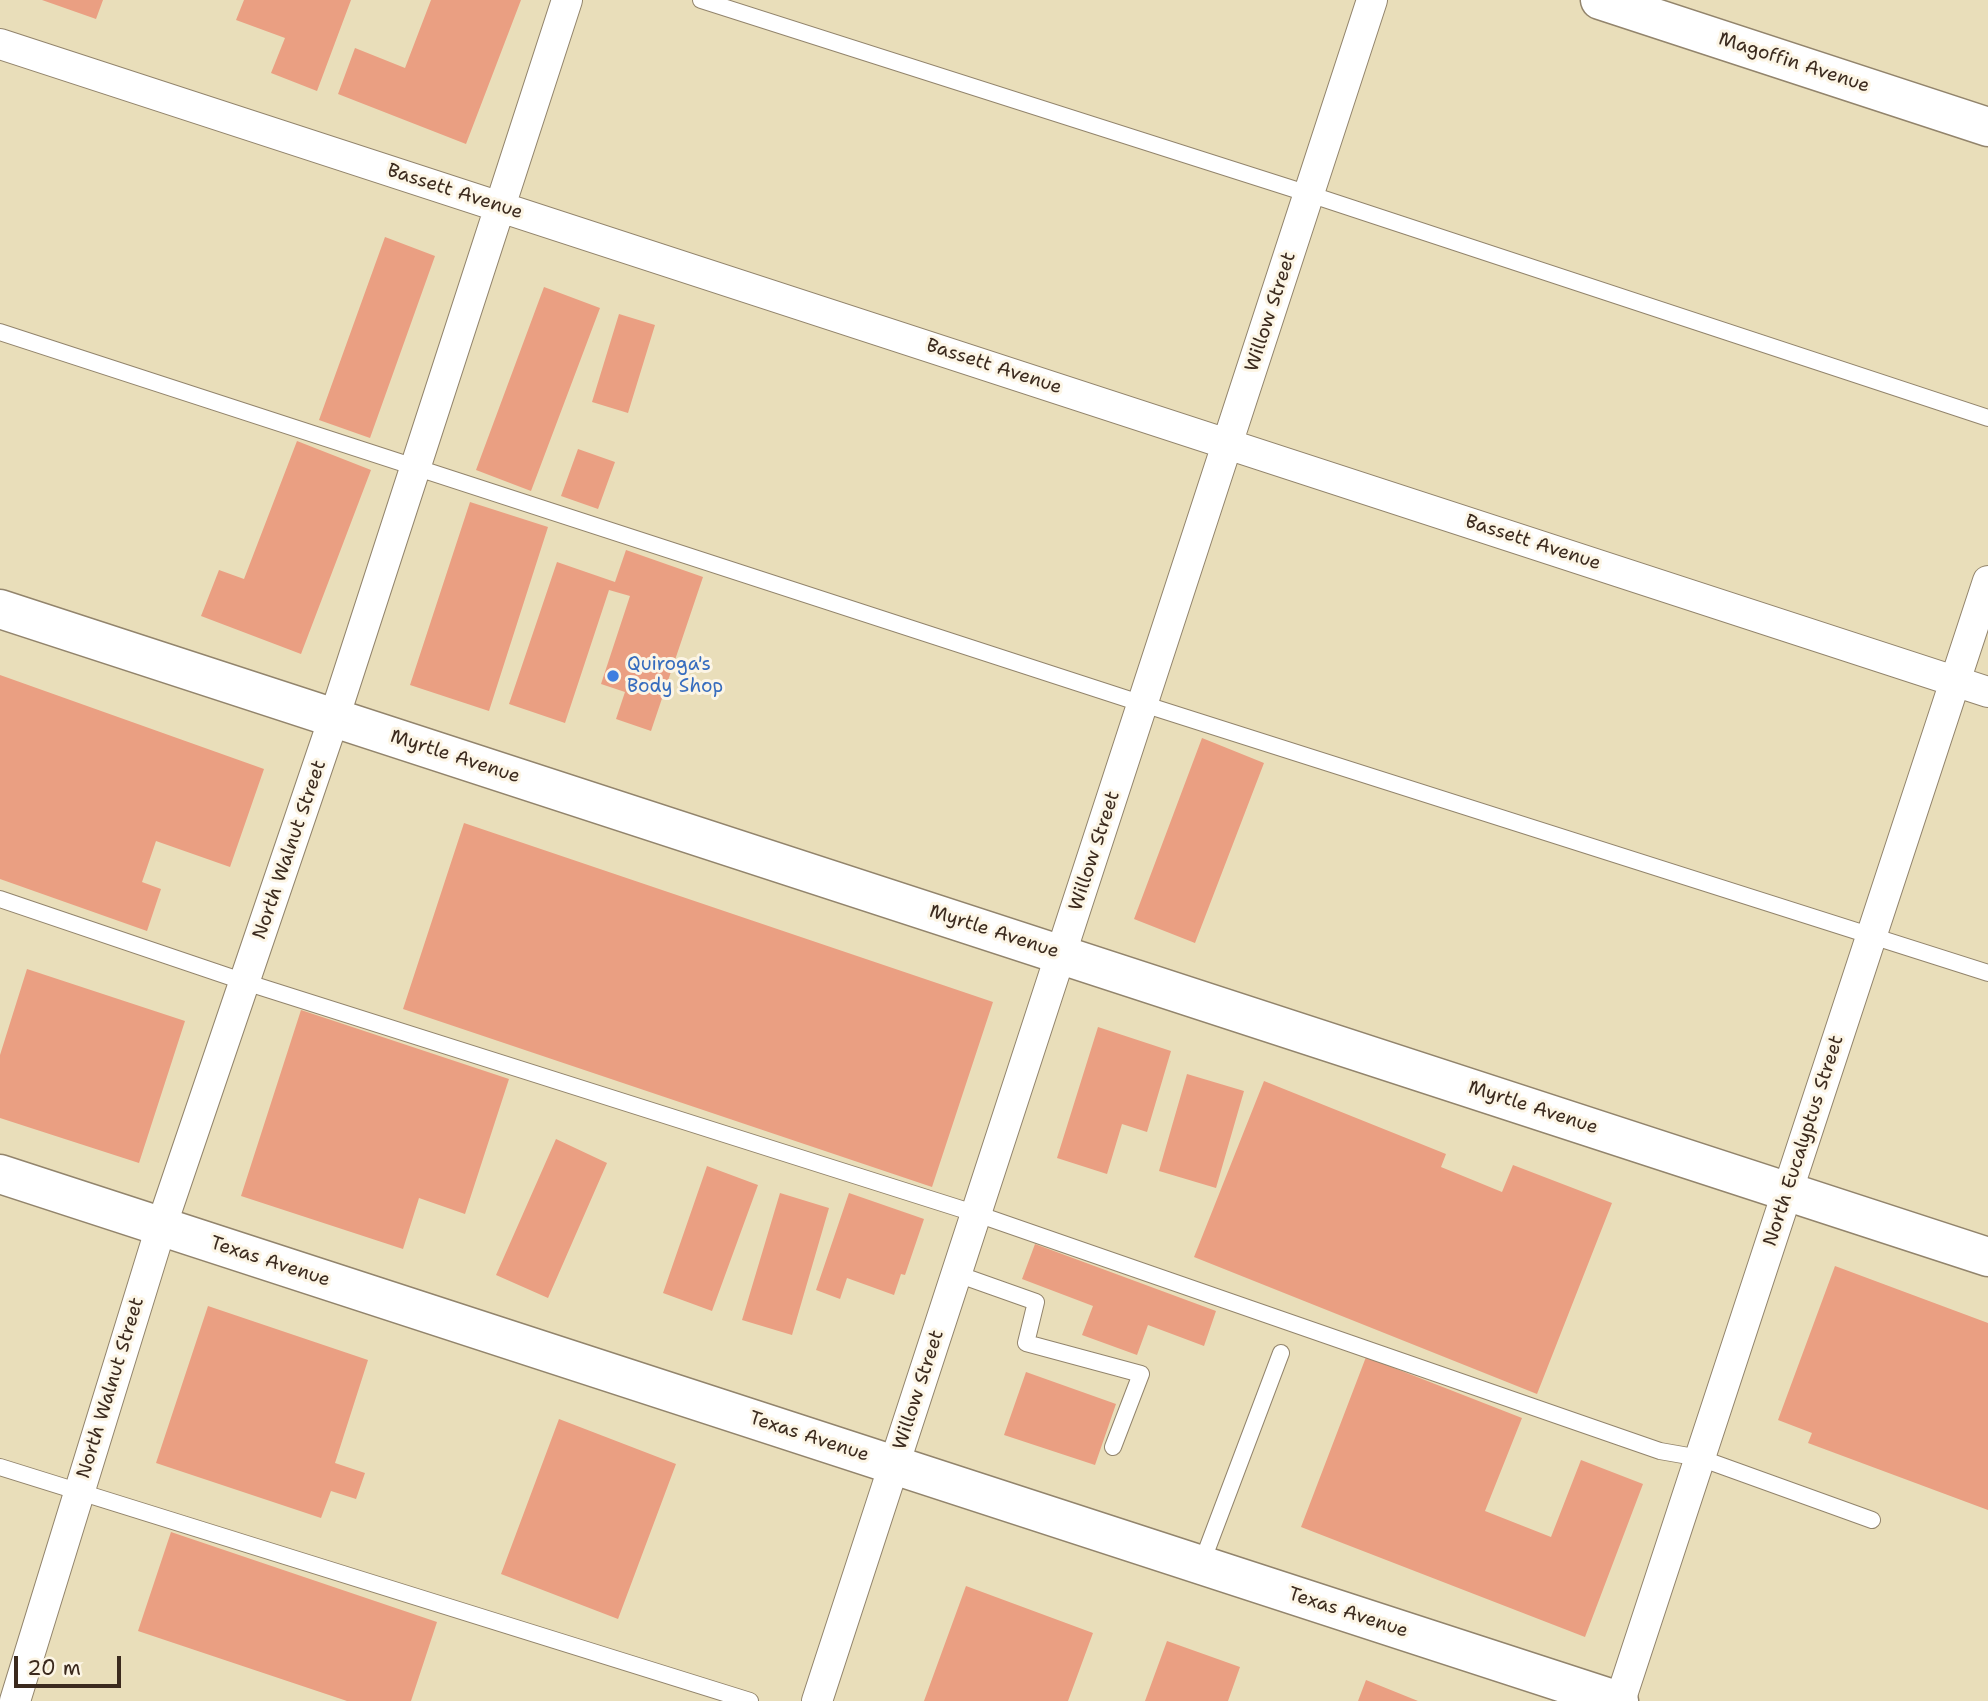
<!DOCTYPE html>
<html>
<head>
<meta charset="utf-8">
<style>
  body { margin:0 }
  #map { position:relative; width:1988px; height:1701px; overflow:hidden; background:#e9deba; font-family:"Shantell Sans",sans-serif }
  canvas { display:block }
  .scale { position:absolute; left:14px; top:1656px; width:107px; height:32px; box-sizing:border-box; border:4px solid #3b2a1e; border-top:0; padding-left:9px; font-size:21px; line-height:24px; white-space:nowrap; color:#3b2a1e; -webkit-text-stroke:5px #fcf5e5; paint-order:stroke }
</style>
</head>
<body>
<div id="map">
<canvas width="1988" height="1701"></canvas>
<div class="scale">20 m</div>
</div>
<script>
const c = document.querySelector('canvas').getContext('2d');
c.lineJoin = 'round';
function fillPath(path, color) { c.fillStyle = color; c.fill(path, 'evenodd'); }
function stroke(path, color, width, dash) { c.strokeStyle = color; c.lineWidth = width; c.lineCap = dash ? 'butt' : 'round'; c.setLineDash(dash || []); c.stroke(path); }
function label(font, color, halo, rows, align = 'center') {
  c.font = font + ' "Shantell Sans",sans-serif'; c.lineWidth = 6; c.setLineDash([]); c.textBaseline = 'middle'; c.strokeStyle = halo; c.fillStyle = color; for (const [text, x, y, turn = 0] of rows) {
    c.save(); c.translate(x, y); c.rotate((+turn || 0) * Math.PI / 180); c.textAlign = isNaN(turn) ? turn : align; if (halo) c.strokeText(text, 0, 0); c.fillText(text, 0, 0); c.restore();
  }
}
const building = new Path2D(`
  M42 0H103L96 19Z
  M244 0H351L317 91 271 73 285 38 236 20Z
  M431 0H521L466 144 338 94 355 48 405 68Z
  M385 237 435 256 370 438 319 420Z
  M544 287 600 308 531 491 476 470Z
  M619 314 655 325 628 413 592 402Z
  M297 441 371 470 301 654 201 616 219 570 244 579Z
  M578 449 615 462 598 509 561 496Z
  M470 502 548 527 489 711 410 685Z
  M626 550 703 577 651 731 616 719 625 692 601 684 630 596 609 590 565 723 509 704 557 562 615 582Z
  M0 675 264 769 230 867 156 841 142 882 161 889 147 931 0 879Z
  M1202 738 1264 763 1195 943 1134 919Z
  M464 823 993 1002 932 1187 403 1009Z
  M27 969 185 1021 139 1163 0 1118V1055Z
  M301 1010 509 1079 465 1214 419 1198 403 1249 241 1196Z
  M1098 1027 1171 1051 1147 1132 1122 1124 1107 1174 1057 1158Z
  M1187 1074 1244 1091 1216 1188 1159 1171Z
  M1264 1081 1446 1154 1441 1167 1502 1192 1513 1165 1612 1203 1537 1394 1194 1257Z
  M556 1139 607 1163 548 1298 496 1275Z
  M707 1166 758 1185 712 1311 663 1293Z
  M780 1193 829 1208 792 1335 742 1320Z
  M849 1193 924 1219 905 1275 901 1274 894 1295 847 1278 840 1299 816 1290Z
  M1035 1244 1216 1311 1204 1346 1148 1325 1137 1355 1082 1335 1093 1306 1022 1279Z
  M1835 1266 1988 1323V1510L1808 1443 1812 1433 1778 1420Z
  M208 1306 368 1360 335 1463 365 1473 356 1499 331 1491 321 1518 156 1463Z
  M1366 1357 1522 1418 1485 1511 1551 1537 1581 1460 1643 1484 1585 1637 1301 1527Z
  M1026 1372 1116 1404 1095 1465 1004 1435Z
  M559 1419 676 1464 618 1619 501 1574Z
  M171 1532 437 1622 411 1701H347L138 1631Z
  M966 1586 1093 1633 1068 1701H924Z
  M1167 1641 1240 1667 1228 1701H1145Z
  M1366 1680 1418 1701H1358Z`);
const lane = new Path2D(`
  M701 0 1309 194 1988 418
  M0 332 1143 704 1988 973
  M0 899 245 982 977 1214 1660 1451 1700 1458 1872 1520
  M957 1274 1036 1302 1026 1343 1141 1374 1113 1447
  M0 1467 750 1701
  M1201 1565 1281 1353`);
const street = new Path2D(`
  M0 44 1988 692
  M15 1701 161 1227 334 718 567 0
  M817 1701 1372 0
  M1620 1701 1988 581`);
const secondary = new Path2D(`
  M1600 0 1988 127
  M0 609 1988 1257
  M0 1174 1619 1701`);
const markers = [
  [613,676,7,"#3f7fe0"]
];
const streetNames = [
  ["Magoffin Avenue",1794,63,18],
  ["Bassett Avenue",455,192,18],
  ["Willow Street",1271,312,-72],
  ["Bassett Avenue",994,367,18],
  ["Bassett Avenue",1533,543,18],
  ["Myrtle Avenue",455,757,18],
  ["North Walnut Street",290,850,-71],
  ["Willow Street",1095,851,-72],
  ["Myrtle Avenue",994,932,18],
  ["Myrtle Avenue",1533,1108,18],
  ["North Eucalyptus Street",1804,1141,-72],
  ["Texas Avenue",270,1262,18],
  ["North Walnut Street",111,1388,-73],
  ["Willow Street",919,1390,-72],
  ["Texas Avenue",809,1437,18],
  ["Texas Avenue",1348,1613,18]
];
const shopNames = [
  ["Quiroga's",627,665],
  ["Body Shop",627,687]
];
fillPath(building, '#ea9f82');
stroke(lane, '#92846c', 18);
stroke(street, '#92846c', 32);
stroke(secondary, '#92846c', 41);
stroke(lane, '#fff', 16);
stroke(street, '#fff', 30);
stroke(secondary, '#fff', 38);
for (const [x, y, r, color] of markers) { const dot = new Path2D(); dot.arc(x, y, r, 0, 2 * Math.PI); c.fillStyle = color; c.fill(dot); stroke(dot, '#fcf5e5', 2.5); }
label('19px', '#3b2a1e', '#fcf5e5', streetNames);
label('19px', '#366cbe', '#fcf5e5', shopNames, 'left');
</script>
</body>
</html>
